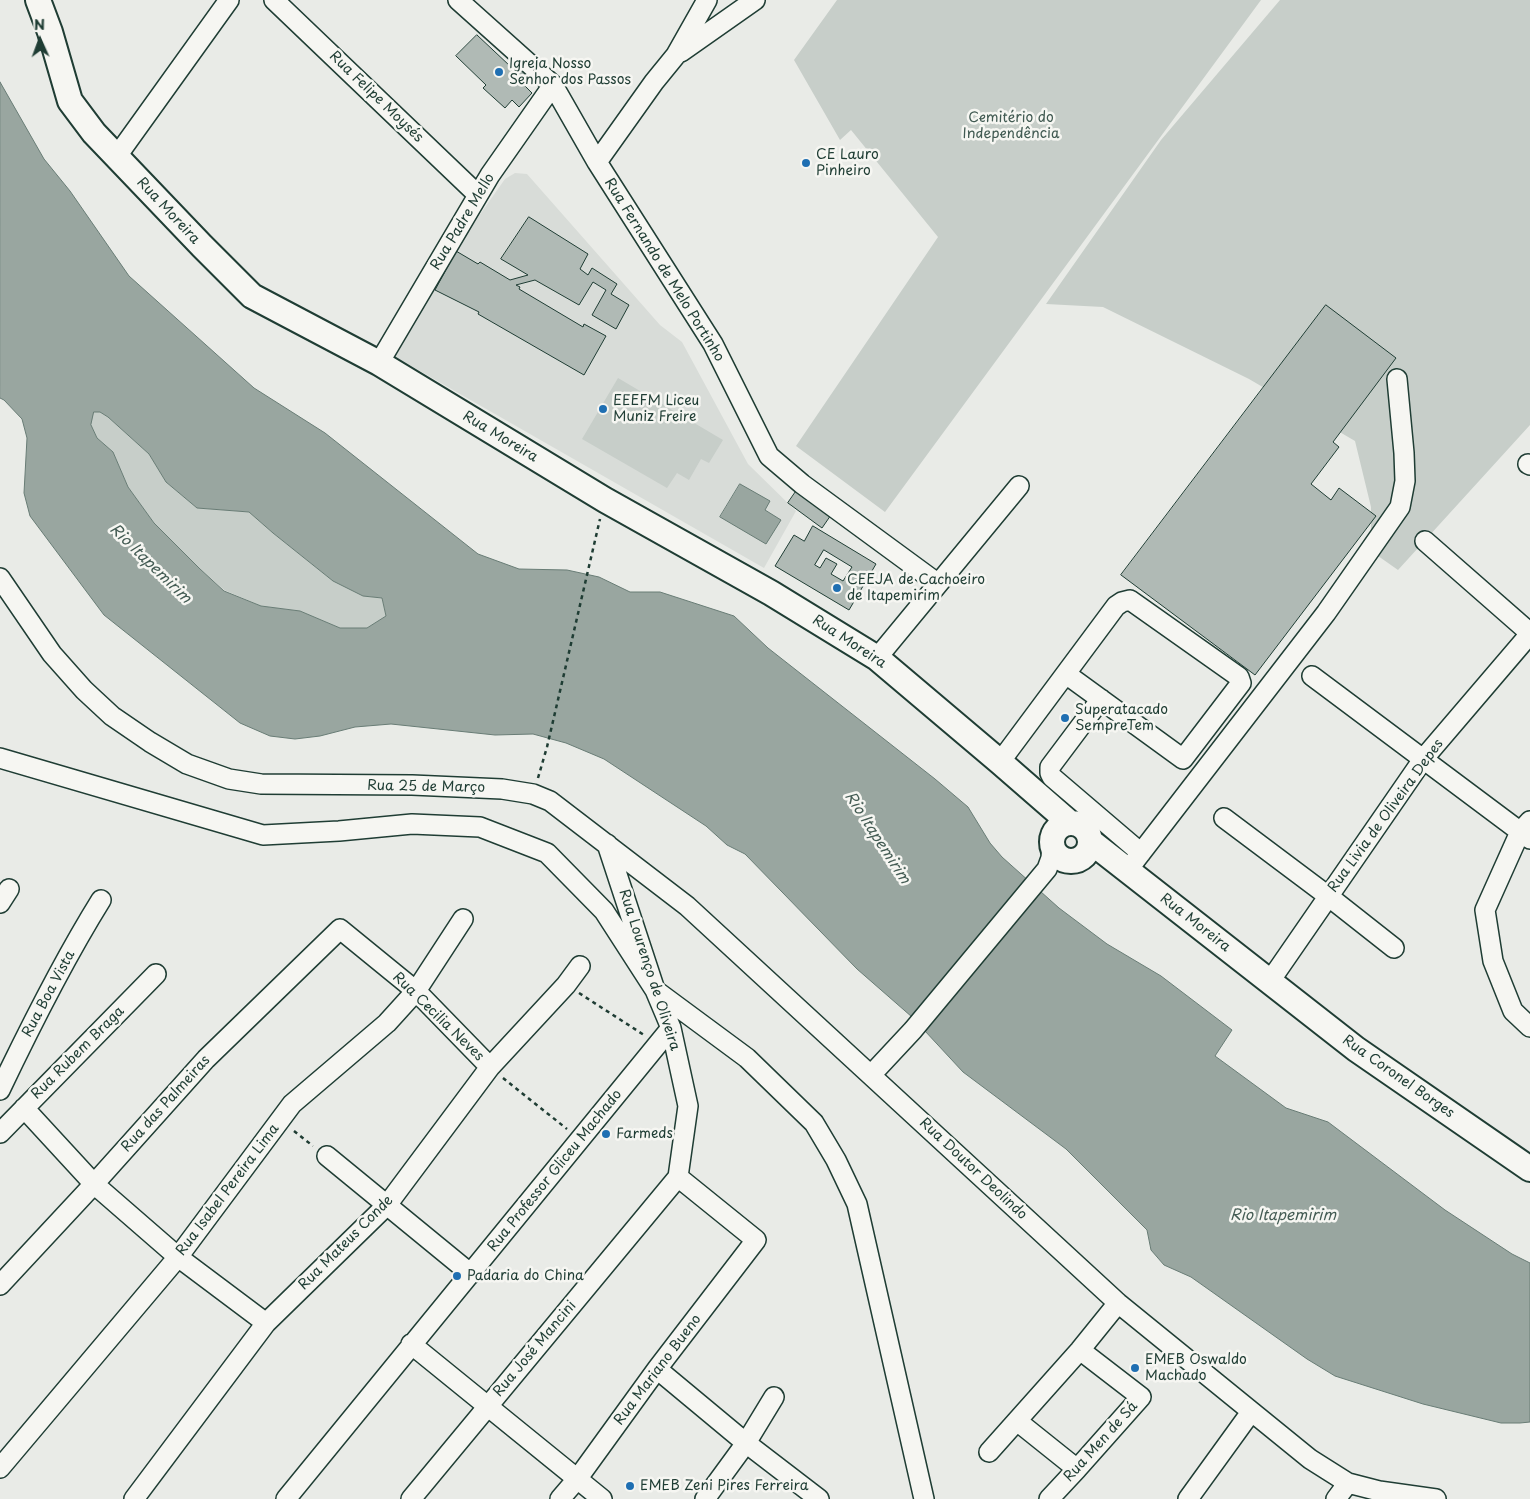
<!DOCTYPE html>
<html>
<head>
<meta charset="utf-8">
<style>
  body { margin:0 }
  #map { position:relative; width:1530px; height:1499px; overflow:hidden; background:#e9ebe7; font-family:"Playpen Sans",sans-serif }
  canvas { display:block }
  .north { position:absolute; left:15px; top:15px; width:50px; height:50px; -webkit-text-stroke:4px #f6f6f2; paint-order:stroke; rotate:358deg; font-size:14px; font-weight:700; line-height:20px; text-align:center; color:#1f3d34 }
  .north::after { content:''; display:block; margin:auto; width:18px; height:22px; background:#1f3d34; clip-path:polygon(50% 0,100% 100%,50% 72%,0 100%) }
</style>
</head>
<body>
<div id="map">
<canvas width="1530" height="1499"></canvas>
<div class="north">N</div>
</div>
<script>
const c = document.querySelector('canvas').getContext('2d');
c.lineJoin = 'round';
function fillPath(path, color) { c.fillStyle = color; c.fill(path, 'evenodd'); }
function stroke(path, color, width, dash) { c.strokeStyle = color; c.lineWidth = width; c.lineCap = dash ? 'butt' : 'round'; c.setLineDash(dash || []); c.stroke(path); }
function label(font, color, halo, rows, align = 'center') {
  c.font = font + ' "Playpen Sans",sans-serif'; c.lineWidth = 5; c.setLineDash([]); c.textBaseline = 'middle'; c.strokeStyle = halo; c.fillStyle = color; for (const [text, x, y, turn = 0] of rows) {
    c.save(); c.translate(x, y); c.rotate((+turn || 0) * Math.PI / 180); c.textAlign = isNaN(turn) ? turn : align; if (halo) c.strokeText(text, 0, 0); c.fillText(text, 0, 0); c.restore();
  }
}
const built = new Path2D(`
  M515 173 527 174 660 325 682 342 748 464 796 511 764 568 392 355 457 247 505 179Z`);
const green = new Path2D(`
  M837 0H1261L885 512 796 446 938 237 851 130 840 140 794 60Z
  M1280 0H1530V425L1398 570 1371 551V507L1355 441 1249 379 1103 307 1046 304 1161 140Z
  M618 378 723 440 709 463 701 459 689 480 677 473 667 488 582 439Z
  M94 412H100L108 417 149 454 166 482 197 508 249 512 273 533 333 581 363 596 382 598 386 616 367 628H340L300 611 261 606 224 590 200 569 154 523 128 487 113 452 97 438 91 425Z`);
const water = new Path2D(`
  M0 82 44 159 70 191 129 276 254 388 325 433 478 554 519 569 567 570 599 577 630 592H660L734 616 768 648 935 779 968 807 990 843 1002 857 1059 908 1107 944 1161 976 1232 1030 1215 1056 1286 1108 1328 1122 1445 1210 1512 1254 1530 1263V1422L1520 1423H1501L1423 1404 1335 1376 1307 1359 1191 1277 1164 1265 1151 1250 1147 1230 1066 1149 963 1072 912 1017 857 969 745 854 727 845 706 826 604 759 566 743 533 734 495 735 391 724 355 727 320 736 295 739 270 736 240 723 104 615 30 516 24 493 27 438 22 419 4 400 0 398ZM94 412H100L108 417 149 454 166 482 197 508 249 512 273 533 333 581 363 596 382 598 386 616 367 628H340L300 611 261 606 224 591 200 569 154 523 128 487 113 452 97 438 91 425Z
  M740 484 770 501 765 510 781 520 766 544 720 517Z`);
const building = new Path2D(`
  M477 35 510 66 514 61 532 78 525 86 532 93 519 107 512 100 505 108 483 88 486 85 456 56Z
  M529 217 588 254 580 269 588 275 592 268 617 284 611 294 629 305 616 329 592 315 606 290 593 282 579 305 535 280 516 285 520 287 519 289 583 327 584 324 606 336 584 375 478 314 479 312 435 290 456 251 478 264 480 262 510 280 528 275 501 259Z
  M1326 305 1396 358 1333 442 1339 447 1311 484 1331 500 1339 488 1376 516 1255 675 1121 575Z
  M797 490 833 512 822 528 788 503Z
  M813 526 876 564 849 610 775 566 794 535 804 541ZM824 550 852 567 843 581 831 574 837 564 826 558 820 568 815 565Z`);
const path = new Path2D(`
  M538 778 547 747 600 519
  M579 993 644 1035
  M503 1078 567 1129
  M294 1131 313 1146`);
const minor = new Path2D(`
  M274 0 478 195
  M458 0 553 85 597 162 713 344 769 456 802 484 937 583
  M681 52 755 0
  M117 156 229 0
  M597 162 654 82 676 55 707 0
  M379 363 490 175 553 85
  M1528 464 1530 465
  M1425 541 1530 633
  M0 578 52 654 84 690 112 716 150 742 187 764 229 779 261 784 412 785 502 789 533 794 550 801 687 906 1118 1303 1310 1459 1348 1483 1379 1491 1436 1499
  M877 658 1019 486
  M1312 676 1530 839
  M1101 699 1050 767V773L1052 777 1141 853
  M0 758 263 835 339 831 412 824 480 827 547 853 604 911 655 990 747 1058 814 1123 836 1160 857 1204 924 1499
  M1000 762 1116 606 1122 602 1130 600 1239 677 1241 683 1183 759 1066 674
  M1224 818 1328 896 1394 948
  M1530 821 1520 832 1485 910 1493 961 1513 1011 1530 1027
  M607 844 655 990 671 1028 688 1106 678 1177
  M1127 871 1326 613 1400 507 1405 481 1404 453 1397 379
  M0 903 9 889
  M1270 981 1424 758 1530 634
  M871 1075 913 1030 1047 869 1051 858 1052 846
  M0 1090C31 1025 63 961 101 900
  M24 1108 94 1184 178 1257 266 1323
  M0 1133 156 974
  M327 1156 471 1274
  M0 1285 94 1184 206 1059 340 929 416 991 490 1067
  M411 1344 602 1499
  M657 1369 746 1443 819 1499
  M1017 1421 1077 1469
  M989 1452 1080 1350 1118 1303
  M0 1468 178 1257 292 1104 387 1023 416 991 463 919
  M134 1499 266 1323 387 1205 490 1067 566 985 580 966
  M286 1499 671 1028
  M411 1499 678 1177
  M560 1499 578 1478 657 1369 756 1240 678 1177
  M705 1499 746 1443 774 1397
  M1049 1499 1077 1469 1141 1397 1080 1350
  M1188 1499 1251 1412
  M1336 1499 1348 1483`);
const major = new Path2D(`
  M38 0 50 32 70 101 94 133 202 246 252 296 379 363 605 500 771 593 877 658 1000 762 1070 823
  M1052 842a19 19 0 1 1 38 0a19 19 0 1 1-38 0Z
  M1090 841 1356 1049 1530 1169`);
const markers = [
  [499,72,5,"#1f6fb2"],
  [806,163,5,"#1f6fb2"],
  [603,409,5,"#1f6fb2"],
  [837,588,5,"#1f6fb2"],
  [1065,718,5,"#1f6fb2"],
  [606,1134,5,"#1f6fb2"],
  [457,1276,5,"#1f6fb2"],
  [1135,1368,5,"#1f6fb2"],
  [630,1486,5,"#1f6fb2"]
];
const poiNames = [
  ["Igreja Nosso",509,64],
  ["Senhor dos Passos",509,80],
  ["CE Lauro",816,155],
  ["Pinheiro",816,171],
  ["EEEFM Liceu",613,401],
  ["Muniz Freire",613,417],
  ["CEEJA de Cachoeiro",847,580],
  ["de Itapemirim",847,596],
  ["Superatacado",1075,710],
  ["SempreTem",1075,726],
  ["Farmeds",616,1134],
  ["Padaria do China",467,1276],
  ["EMEB Oswaldo",1145,1360],
  ["Machado",1145,1376],
  ["EMEB Zeni Pires Ferreira",640,1486]
];
const streetNames = [
  ["Rua Felipe Moysés",376,97,44],
  ["Rua Moreira",168,211,47],
  ["Rua Padre Mello",463,222,-59],
  ["Rua Fernando de Melo Portinho",664,270,58],
  ["Rua Moreira",500,437,31],
  ["Rua Moreira",849,642,33],
  ["Rua 25 de Março",426,787,1],
  ["Rua Livia de Oliveira Depes",1386,816,-54],
  ["Rua Moreira",1195,923,38],
  ["Rua Lourenço de Oliveira",649,970,72],
  ["Rua Boa Vista",49,994,-62],
  ["Rua Cecilia Neves",438,1017,44],
  ["Rua Rubem Braga",78,1053,-45],
  ["Rua Coronel Borges",1398,1077,35],
  ["Rua das Palmeiras",166,1104,-48],
  ["Rua Doutor Deolindo",973,1169,43],
  ["Rua Professor Gliceu Machado",555,1171,-51],
  ["Rua Isabel Pereira Lima",228,1190,-53],
  ["Rua Mateus Conde",346,1243,-45],
  ["Rua José Mancini",535,1349,-50],
  ["Rua Mariano Bueno",658,1370,-53],
  ["Rua Men de Sá",1101,1442,-48]
];
const parkNames = [
  ["Cemitério do",1011,118],
  ["Independência",1011,134]
];
const waterNames = [
  ["Rio Itapemirim",150,564,44],
  ["Rio Itapemirim",877,838,57],
  ["Rio Itapemirim",1283,1216]
];
fillPath(built, '#d8dcd8');
fillPath(green, '#c7cec9');
fillPath(water, '#99a6a0');
stroke(water, '#687c75', 1);
fillPath(building, '#b0bab5');
stroke(building, '#1f3d34', 1);
stroke(minor, '#1f3d34', 22);
stroke(major, '#1f3d34', 28);
stroke(path, '#1f3d34', 2.5, [4, 4]);
stroke(minor, '#f6f6f2', 19);
stroke(major, '#f6f6f2', 24);
for (const [x, y, r, color] of markers) { const dot = new Path2D(); dot.arc(x, y, r, 0, 2 * Math.PI); c.fillStyle = color; c.fill(dot); stroke(dot, '#f6f6f2', 2); }
label('14px', '#1f3d34', '#f6f6f2', poiNames, 'left');
label('14px', '#1f3d34', '#f6f6f2', streetNames);
label('14px', '#415a52', '#f6f6f2', parkNames);
label('italic 15px', '#445c54', '#f6f6f2', waterNames);
</script>
</body>
</html>
